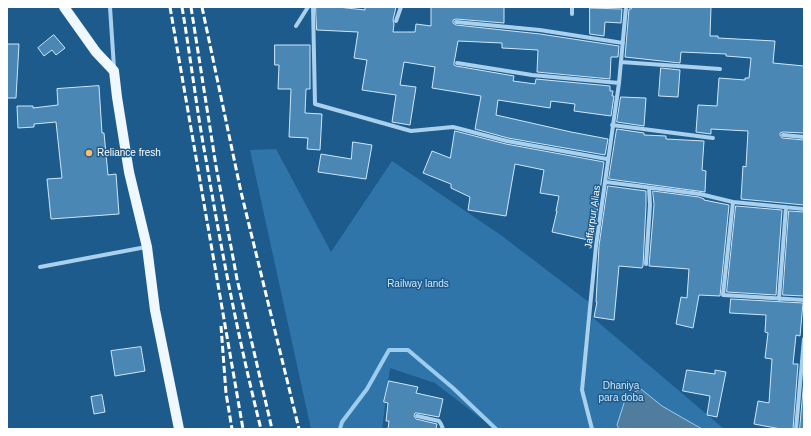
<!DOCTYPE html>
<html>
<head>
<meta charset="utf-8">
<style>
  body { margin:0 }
  #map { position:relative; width:811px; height:436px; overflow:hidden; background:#1d5b8c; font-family:Helvetica,sans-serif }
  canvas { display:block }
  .frame { position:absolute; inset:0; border:8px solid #fff; pointer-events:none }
</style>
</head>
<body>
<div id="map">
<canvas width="811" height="436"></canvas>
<div class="frame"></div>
</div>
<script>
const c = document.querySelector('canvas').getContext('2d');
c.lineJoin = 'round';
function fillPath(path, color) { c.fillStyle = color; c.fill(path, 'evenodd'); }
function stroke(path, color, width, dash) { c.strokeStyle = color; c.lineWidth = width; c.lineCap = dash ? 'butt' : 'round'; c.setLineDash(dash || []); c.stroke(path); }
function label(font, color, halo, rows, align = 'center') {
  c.font = font + ' Helvetica,sans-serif'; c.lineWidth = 3; c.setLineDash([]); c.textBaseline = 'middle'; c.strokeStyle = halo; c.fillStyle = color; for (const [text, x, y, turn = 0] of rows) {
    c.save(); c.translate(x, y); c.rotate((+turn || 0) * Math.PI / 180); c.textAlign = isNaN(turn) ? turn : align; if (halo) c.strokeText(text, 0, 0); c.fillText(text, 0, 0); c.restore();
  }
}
const green = new Path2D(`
  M276 149 331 252 392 161 502 236 590 303 584 378 592 317 724 429H594L586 403 592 429H495L435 383 390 368 382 429H311L250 150Z`);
const water = new Path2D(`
  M641 389 662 406 702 429H619L617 425 626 397Z`);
const stream = new Path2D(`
  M340 429 342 422 367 389 389 350H408L453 388 496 429`);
const building = new Path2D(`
  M316 7H338L365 10V7H396L393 20 394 24 393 32H415L416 24 431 26V7H504V23L456 19 453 20V23L456 25 540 34 619 46 618 57H611L610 79 537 72 538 50 502 48V43L458 41 454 63V65L456 66 514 76 513 81 535 84 536 79 610 86V91H613L612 96H614L611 116 574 111 575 104 551 101 550 108 498 100 496 115 571 132 608 139 605 155 508 138 475 129 481 96 432 88 435 67 404 62 400 85 416 87 410 125 392 122 396 95 362 90 367 60 354 58 358 32 317 30Z
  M631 7H711L710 36H718V38L775 41 773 63 804 66V133L783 132 780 133V135L782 138 804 140V205L741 199 743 166 746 167 748 131 711 129V134L696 132 698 105 717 106 719 78 745 80V78H749L751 58 726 56V54L681 52 680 63 625 57 629 9H631Z
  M590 8 622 9 621 23 605 22 604 36 590 34Z
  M54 35 65 48 56 55 52 50 44 56 38 48Z
  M7 44H19L16 98H7Z
  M275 45H310V89H306L305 113 322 114 320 150 307 149 308 138 289 137 291 89H278L279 65H275Z
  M661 68 680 70 678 97 659 96Z
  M99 86 102 133H104L108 175 116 174 119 214 51 219 47 179 62 178 56 122 34 124V127L18 128 17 106H33V108L58 105 57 89Z
  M621 97 646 98 644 126 617 122Z
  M617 129 644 133V135L666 136V139L704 141 702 170 706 171 705 192 609 179Z
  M455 131 506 144 604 162 593 241 552 232 557 211H556L559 196 540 193 544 170 515 164 506 216 468 210 470 197 451 188V184L423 173 432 151 450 158Z
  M353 142 372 145 366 179 318 172 321 154 351 159Z
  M608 186 646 191V205L643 266 642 268 619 266 614 320 594 317 597 302H596L599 246Z
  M653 191 699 197 704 199V200L729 205 720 296 699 295 693 328 676 324 681 297 687 298 689 269 649 266 654 205Z
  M736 206 782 210 776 295 727 292Z
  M789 211 804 212V296L783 295Z
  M731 299 803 303 800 336 796 335 793 364H798L793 429H781L754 424 758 401 769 403 772 359 765 358 768 333 765 332 766 315 730 313Z
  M141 347 145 371 115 376 111 351Z
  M687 370 715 374V370L726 372 717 417 707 415 710 396 683 391Z
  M804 379V429H800Z
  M389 381 418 387 416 393 443 399 439 417 417 413H415L414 416 416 419 437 424 436 429H388L389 421H386L388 403 384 402Z
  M102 395 105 412 94 414 91 397Z`);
const street = new Path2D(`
  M110 7 114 68
  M313 7 315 104 411 131 453 127 507 141 607 159
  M572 14V7
  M396 21 401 7
  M456 22 540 30 623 43
  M296 26 308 7
  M621 62 720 69
  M457 63 532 75 619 83
  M612 125 713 138
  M783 135 804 137
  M606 182 700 194 733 202 804 209
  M733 202 723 295 804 300
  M646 264 650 205 649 188
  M40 267 146 247
  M779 299 786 207
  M417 416 439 421 441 424 443 429
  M592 429 582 390 596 246 619 83 626 7
  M796 429 804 339`);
const primary = new Path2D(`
  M64 7 96 52 114 71 117 97 129 172 147 247 155 310 179 429`);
const rail = new Path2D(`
  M170 7 243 429
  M182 7C191 60 197 113 207 165 222 254 239 342 261 429
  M191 7 216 166 237 279 272 429
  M202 7 241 192 299 429
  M221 326 226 393 232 429`);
const markers = [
  [89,153,4,"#fcbf67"]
];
const poiNames = [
  ["Reliance fresh",97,153]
];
const streetNames = [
  ["Jaffarpur Alias",593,217,-82]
];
const parkNames = [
  ["Railway lands",418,284],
  ["Dhaniya",621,386],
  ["para doba",621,398]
];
fillPath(green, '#3075a9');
fillPath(water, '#507c9e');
stroke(water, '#9cccee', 1);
stroke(stream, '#9cccee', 4);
fillPath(building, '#4a87b5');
stroke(building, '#cee7f9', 1);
stroke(street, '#a9d0ec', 4);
stroke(primary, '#eff7ff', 10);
stroke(rail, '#fff', 3, [7, 3]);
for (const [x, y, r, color] of markers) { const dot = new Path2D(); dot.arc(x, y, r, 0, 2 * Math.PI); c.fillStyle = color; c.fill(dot); stroke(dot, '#1d5b8c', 1.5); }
label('10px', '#fff', '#1d5b8c', poiNames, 'left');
label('10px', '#fff', '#1d5b8c', streetNames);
label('10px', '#cee7f9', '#1d5b8c', parkNames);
</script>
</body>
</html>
